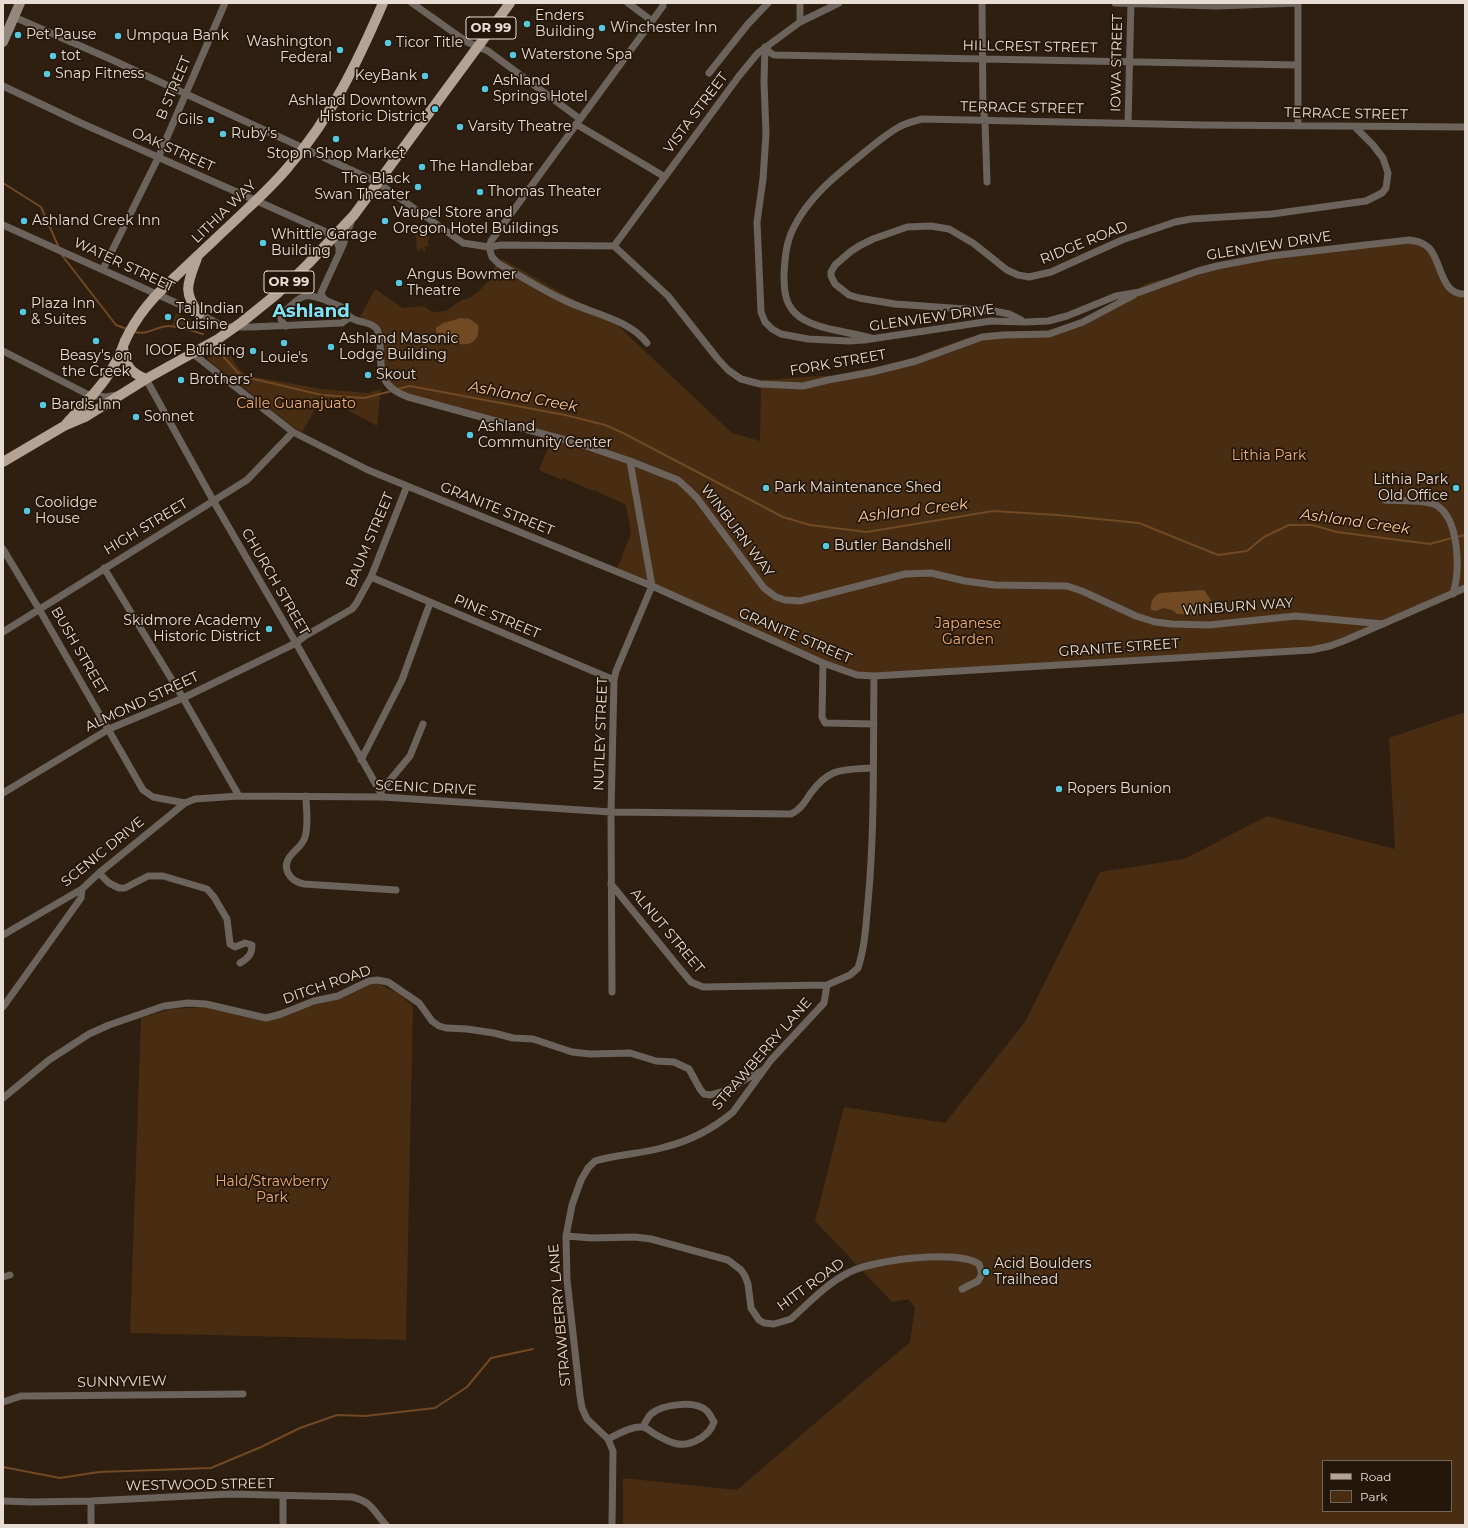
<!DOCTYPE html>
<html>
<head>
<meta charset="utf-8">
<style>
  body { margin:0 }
  #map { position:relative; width:1468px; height:1528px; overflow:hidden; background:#2e1f11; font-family:Montserrat,sans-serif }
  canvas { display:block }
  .frame { position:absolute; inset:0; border:4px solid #e7ddd4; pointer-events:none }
  .legend { position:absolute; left:1322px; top:1460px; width:130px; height:52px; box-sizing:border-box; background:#241608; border:1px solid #72665a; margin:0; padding:5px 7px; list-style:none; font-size:12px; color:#e7ddd4 }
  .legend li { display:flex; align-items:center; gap:8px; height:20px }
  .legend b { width:20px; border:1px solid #72665a }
</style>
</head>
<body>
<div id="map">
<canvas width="1468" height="1528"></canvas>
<div class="frame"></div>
<ul class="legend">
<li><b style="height:5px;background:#b4a395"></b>Road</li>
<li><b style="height:11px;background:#482d12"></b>Park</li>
</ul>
</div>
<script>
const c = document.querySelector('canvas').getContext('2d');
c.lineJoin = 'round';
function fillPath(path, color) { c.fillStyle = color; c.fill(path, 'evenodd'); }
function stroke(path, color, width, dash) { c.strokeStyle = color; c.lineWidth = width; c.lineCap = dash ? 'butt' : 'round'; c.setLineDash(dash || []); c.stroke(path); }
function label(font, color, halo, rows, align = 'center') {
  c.font = font + ' Montserrat,sans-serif'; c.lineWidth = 3.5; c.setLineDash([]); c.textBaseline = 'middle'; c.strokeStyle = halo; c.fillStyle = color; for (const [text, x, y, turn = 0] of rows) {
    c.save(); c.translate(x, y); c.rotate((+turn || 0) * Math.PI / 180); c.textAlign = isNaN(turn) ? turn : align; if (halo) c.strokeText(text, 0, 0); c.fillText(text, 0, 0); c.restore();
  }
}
const green = new Path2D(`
  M419 227 421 236 422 231H424V236H430L428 241 429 247 425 246V251H423L422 248 417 252 415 228Z
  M1409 240 1429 248 1446 283 1465 294V588L1330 646 857 675 616 571 631 534 626 505 594 490 593 491 563 478 562 480 539 470 553 437 399 394 383 376 378 331 360 317 375 289 403 308 424 306 432 312 446 311 461 300 469 298 479 291 489 280 493 269 502 259 615 323 732 433 760 441 761 380 838 375 906 360 964 339 994 332 1037 331 1055 329 1071 324 1118 300 1147 283 1217 266Z
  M176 313 209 328 205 331 179 325H172Z
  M226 348C233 358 237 371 249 376L322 389 368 393 381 389 377 426 342 407 315 409 302 432 296 429 207 359Z
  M1465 712V1525H623V1478L737 1490 910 1342 915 1307 908 1299 892 1302 815 1221 844 1107 945 1123 1025 1022 1100 872 1184 859 1267 816 1395 849 1389 738ZM1323 1461H1451V1511H1323Z
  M375 982 399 994 413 1006 406 1340 130 1333 141 1018 171 1009 205 1007 265 1021 315 1005 344 998Z`);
const water = new Path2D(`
  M461 318 470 319 478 325C482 354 449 345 436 332V328L443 323Z
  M1204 590 1213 603V609L1201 615 1177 614 1172 610 1163 608 1156 611 1151 610C1150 603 1153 596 1160 593Z`);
const stream = new Path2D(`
  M3 183 41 207 59 248
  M61 254 116 325 127 329
  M133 331C147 337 155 326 169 326 180 326 193 331 203 334
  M220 353 241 376 322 395 364 398 392 391
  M398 389 410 386 565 415 605 425 623 433 783 517 810 525 867 532 993 511 1057 515 1139 523 1218 555 1247 551 1264 537 1289 525H1312L1337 532 1430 544 1452 538
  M1456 537 1465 535
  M3 1467 60 1478 99 1472 211 1468 261 1447 300 1428 337 1415 365 1416 435 1408 467 1387 491 1358 533 1349`);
const street = new Path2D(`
  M412 3 467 42 488 51 580 119
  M628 3 652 21
  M982 3 983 108 985 121 987 182
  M1115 3 1217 6 1298 3
  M14 17 108 58 377 182 463 243 489 247 492 257 499 264C521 276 542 290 564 300 590 313 629 319 647 343
  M800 22 839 3
  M765 47 764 81 766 134 763 179 757 222 761 312 765 322 772 329 781 334 808 339 849 341 864 340 991 321 1025 322 1048 321 1067 316 1116 296 1140 292 1198 271 1217 266 1270 256 1409 240C1416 241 1423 242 1429 248 1442 261 1440 295 1465 294
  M766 47 769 52 774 55 1297 65
  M709 73 748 24 768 3
  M3 86 81 123 266 205 326 232 337 242 339 247V252
  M1128 123 1131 3
  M576 124 665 177
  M1298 126V3
  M352 219 343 245 321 293C323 303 336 303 343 308 346 310 347 315 350 317 357 323 369 321 376 328 379 331 379 338 380 342 381 369 378 386 408 397L580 444 630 461 678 480 688 489 697 498 764 588 776 597 785 600 800 601 905 574 931 573 965 581 995 585 1067 586 1082 591 1136 616 1155 622 1172 624 1209 625 1296 616 1383 624
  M3 225 192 310 225 327H251L342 323 350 317
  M614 246 739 76 758 53 800 22V3
  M489 247 501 245 614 246 668 296 717 358 728 370 741 379 760 384 803 386 828 380 872 372 916 361 982 337 1003 335 1049 334 1083 322 1134 295
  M489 247 491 241 663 6V3
  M103 269 158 158 225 3
  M1021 320 1009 314 994 311 895 304 859 298 849 295 835 284 831 276V272L835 265 850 252 859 246 873 239 907 227 931 226 949 229 973 243 1007 270 1018 275 1029 277 1051 272 1122 240 1175 222 1191 219 1272 214 1366 201 1382 193 1386 188 1388 173 1383 158 1373 145 1355 127
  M286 326C284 324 281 322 281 319 281 313 300 296 306 296 312 295 319 298 325 300
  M871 338C848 331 812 330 795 313 784 302 784 287 784 273 785 258 786 243 793 229 808 198 834 177 860 156 872 146 885 135 899 127 906 123 914 121 922 119L1202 125 1465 127
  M3 351 89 395 106 397 117 395
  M192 353 293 432 368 470 652 586 823 663 857 675 874 676 1311 650 1330 646 1346 640 1465 588
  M146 379 214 502 296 643 383 797
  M1385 500C1397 501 1426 499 1436 505 1460 519 1460 571 1453 594
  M3 549 39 609 143 790 153 797 185 803
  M104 568 183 698 239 796
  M371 577 614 680
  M3 632 247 480 293 432
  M823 663 822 717 825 723 874 724
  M361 760 402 680 430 603
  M380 792 410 756 423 724
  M3 793 109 729 183 698 296 643 305 636 352 609 356 604 371 577 407 486
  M306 796C306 809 309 825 305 837 303 845 297 848 292 854 280 867 289 881 304 884L396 890
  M99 873 109 883 119 888H125L148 876H163L207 889 214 897 227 919 230 944 235 947 245 943 252 945C252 955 248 958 240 963
  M611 884 676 964 691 982 703 987 827 985 850 975 858 968C865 947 866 924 868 902 875 828 873 750 874 676
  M3 935 82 889 99 873 185 803 195 799 239 796 383 797 611 812 791 814C800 810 805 802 810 794 830 767 842 770 873 768
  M612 992 611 812 614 680 616 671 652 586 630 461
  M3 1007 81 898 82 889
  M3 1098 49 1060 89 1034 109 1025 164 1006 188 1003 206 1004 266 1018 281 1014 314 1001 338 996 369 981 377 980 388 982 419 1003 432 1021 439 1026 446 1028 467 1029 494 1033 513 1038 533 1039 572 1052 590 1054 630 1053 656 1061 674 1062 689 1069 700 1089 704 1094 710 1095 724 1091 763 1070
  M566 1236 592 1238 635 1237 651 1239 728 1260 741 1270 745 1276 748 1284 751 1308 759 1320 764 1323 774 1324 791 1319C809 1303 826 1284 848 1273 870 1260 958 1249 979 1264L982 1274 978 1281 962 1289
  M3 1277 10 1275
  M3 1402 21 1396H32L243 1394
  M608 1439C618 1434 631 1426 642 1427 646 1427 650 1431 653 1433 670 1443 682 1450 701 1438 708 1433 711 1430 714 1422 712 1419 710 1414 707 1411 696 1400 663 1404 651 1414 648 1417 645 1423 643 1427
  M3 1501 33 1502 91 1501 230 1494 352 1497C373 1502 373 1511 386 1525
  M91 1525V1501
  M283 1525V1496
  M612 1525 613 1451 608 1439 587 1419 582 1408 580 1396 567 1280 566 1236 572 1205 581 1180 588 1168 595 1161C618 1154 642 1154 665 1147 689 1141 714 1128 733 1112L771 1060 824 1003 827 985`);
const secondary = new Path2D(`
  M3 42 20 3`);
const primary = new Path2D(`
  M197 258C188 283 182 291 199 314
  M175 277C199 254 223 232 246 210 261 196 276 182 289 166 331 118 358 61 383 3
  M123 347C125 365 129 372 146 379
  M66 424C92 395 111 380 125 341
  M3 462 64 426 85 417 146 379 218 339 242 322 278 293 308 264 354 215 510 3`);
const primaryBridge = new Path2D(`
  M125 341C137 315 154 296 175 277`);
const markers = [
  [527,24,4,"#56c9e1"],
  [602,28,4,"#56c9e1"],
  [18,35,4,"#56c9e1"],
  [118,36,4,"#56c9e1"],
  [388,43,4,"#56c9e1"],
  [340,50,4,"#56c9e1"],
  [513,55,4,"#56c9e1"],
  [53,56,4,"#56c9e1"],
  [47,74,4,"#56c9e1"],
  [425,76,4,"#56c9e1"],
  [485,89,4,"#56c9e1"],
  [435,109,4,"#56c9e1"],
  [211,120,4,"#56c9e1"],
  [460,127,4,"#56c9e1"],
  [223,134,4,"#56c9e1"],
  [336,139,4,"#56c9e1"],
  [422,167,4,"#56c9e1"],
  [418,187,4,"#56c9e1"],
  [480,192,4,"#56c9e1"],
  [24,221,4,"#56c9e1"],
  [385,221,4,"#56c9e1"],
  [263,243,4,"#56c9e1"],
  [399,283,4,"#56c9e1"],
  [23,312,4,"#56c9e1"],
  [168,317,4,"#56c9e1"],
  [96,341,4,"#56c9e1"],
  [284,343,4,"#56c9e1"],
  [331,347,4,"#56c9e1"],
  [253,351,4,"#56c9e1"],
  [368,375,4,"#56c9e1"],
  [181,380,4,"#56c9e1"],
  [43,405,4,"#56c9e1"],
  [136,417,4,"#56c9e1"],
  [470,435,4,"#56c9e1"],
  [766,488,4,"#56c9e1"],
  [1456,488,4,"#56c9e1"],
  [27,511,4,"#56c9e1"],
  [826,546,4,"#56c9e1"],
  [269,629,4,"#56c9e1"],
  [1059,789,4,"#56c9e1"],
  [986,1272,4,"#56c9e1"]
];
const shields = [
  [491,28,50],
  [289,282,50]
];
const shieldNames = [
  ["OR 99",491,28],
  ["OR 99",289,282]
];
const poiNames = [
  ["Enders",535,16],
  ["Building",535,32],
  ["Winchester Inn",610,28],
  ["Pet Pause",26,35],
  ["Umpqua Bank",126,36],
  ["Washington",332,42,"right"],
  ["Federal",332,58,"right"],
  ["Ticor Title",396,43],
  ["Waterstone Spa",521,55],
  ["tot",61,56],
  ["Snap Fitness",55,74],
  ["KeyBank",417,76,"right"],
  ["Ashland",493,81],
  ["Springs Hotel",493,97],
  ["Ashland Downtown",427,101,"right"],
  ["Historic District",427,117,"right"],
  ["Gils",203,120,"right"],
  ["Varsity Theatre",468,127],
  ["Ruby's",231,134],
  ["Stop n Shop Market",336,154,"center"],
  ["The Handlebar",430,167],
  ["The Black",410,179,"right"],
  ["Swan Theater",410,195,"right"],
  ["Thomas Theater",488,192],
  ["Vaupel Store and",393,213],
  ["Oregon Hotel Buildings",393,229],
  ["Ashland Creek Inn",32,221],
  ["Whittle Garage",271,235],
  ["Building",271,251],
  ["Angus Bowmer",407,275],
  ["Theatre",407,291],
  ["Plaza Inn",31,304],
  ["& Suites",31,320],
  ["Taj Indian",176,309],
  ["Cuisine",176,325],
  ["Ashland Masonic",339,339],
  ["Lodge Building",339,355],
  ["IOOF Building",245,351,"right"],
  ["Beasy's on",96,356,"center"],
  ["the Creek",96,372,"center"],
  ["Louie's",284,358,"center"],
  ["Skout",376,375],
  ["Brothers'",189,380],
  ["Bard's Inn",51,405],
  ["Sonnet",144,417],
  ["Ashland",478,427],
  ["Community Center",478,443],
  ["Lithia Park",1448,480,"right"],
  ["Old Office",1448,496,"right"],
  ["Park Maintenance Shed",774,488],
  ["Coolidge",35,503],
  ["House",35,519],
  ["Butler Bandshell",834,546],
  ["Skidmore Academy",261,621,"right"],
  ["Historic District",261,637,"right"],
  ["Ropers Bunion",1067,789],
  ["Acid Boulders",994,1264],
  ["Trailhead",994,1280]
];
const streetNames = [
  ["HILLCREST STREET",1030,47,1],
  ["IOWA STREET",1117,63,-89],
  ["B STREET",174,88,-67],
  ["TERRACE STREET",1022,108,1],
  ["VISTA STREET",696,113,-53],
  ["TERRACE STREET",1346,114,1],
  ["OAK STREET",173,150,24],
  ["LITHIA WAY",224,212,-44],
  ["RIDGE ROAD",1084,243,-22],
  ["GLENVIEW DRIVE",1269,246,-9],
  ["WATER STREET",124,265,25],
  ["GLENVIEW DRIVE",932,318,-8],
  ["FORK STREET",838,363,-10],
  ["GRANITE STREET",497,509,22],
  ["HIGH STREET",146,527,-31],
  ["WINBURN WAY",737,531,53],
  ["BAUM STREET",370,540,-67],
  ["CHURCH STREET",275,582,60],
  ["WINBURN WAY",1238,607,-4],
  ["PINE STREET",497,617,23],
  ["GRANITE STREET",795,636,23],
  ["GRANITE STREET",1119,648,-4],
  ["BUSH STREET",79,651,60],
  ["ALMOND STREET",142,702,-25],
  ["NUTLEY STREET",601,734,-88],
  ["SCENIC DRIVE",426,788,3],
  ["SCENIC DRIVE",103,852,-39],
  ["ALNUT STREET",667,931,50],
  ["DITCH ROAD",327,985,-19],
  ["STRAWBERRY LANE",762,1054,-49],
  ["HITT ROAD",811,1285,-36],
  ["STRAWBERRY LANE",560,1315,-95],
  ["SUNNYVIEW",122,1382,-1],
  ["WESTWOOD STREET",200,1485,-1]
];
const parkNames = [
  ["Calle Guanajuato",296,404],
  ["Lithia Park",1269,456],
  ["Japanese",968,624],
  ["Garden",968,640],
  ["Hald/Strawberry",272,1182],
  ["Park",272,1198]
];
const waterNames = [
  ["Ashland Creek",523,397,11],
  ["Ashland Creek",913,511,-7],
  ["Ashland Creek",1355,522,8]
];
const districtNames = [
  ["Ashland",311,312]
];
fillPath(green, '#482d12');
fillPath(water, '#714922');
stroke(stream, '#714922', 2);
stroke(street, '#6b635c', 7);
stroke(secondary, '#94877c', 10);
stroke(primary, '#b4a395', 10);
stroke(primaryBridge, '#b4a395', 10);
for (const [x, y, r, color] of markers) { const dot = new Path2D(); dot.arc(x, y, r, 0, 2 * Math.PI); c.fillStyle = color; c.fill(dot); stroke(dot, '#241608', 1.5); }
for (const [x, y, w] of shields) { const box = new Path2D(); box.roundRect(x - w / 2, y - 11, w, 22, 3); c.fillStyle = '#241608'; c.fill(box); stroke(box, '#e7ddd4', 1); }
label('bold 13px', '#e7ddd4', null, shieldNames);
label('14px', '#e7ddd4', '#241608', poiNames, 'left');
label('14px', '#e7ddd4', '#241608', streetNames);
label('14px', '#efaf74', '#241608', parkNames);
label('italic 15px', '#feca9b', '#241608', waterNames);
label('bold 18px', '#7ee4fa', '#241608', districtNames);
</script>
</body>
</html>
